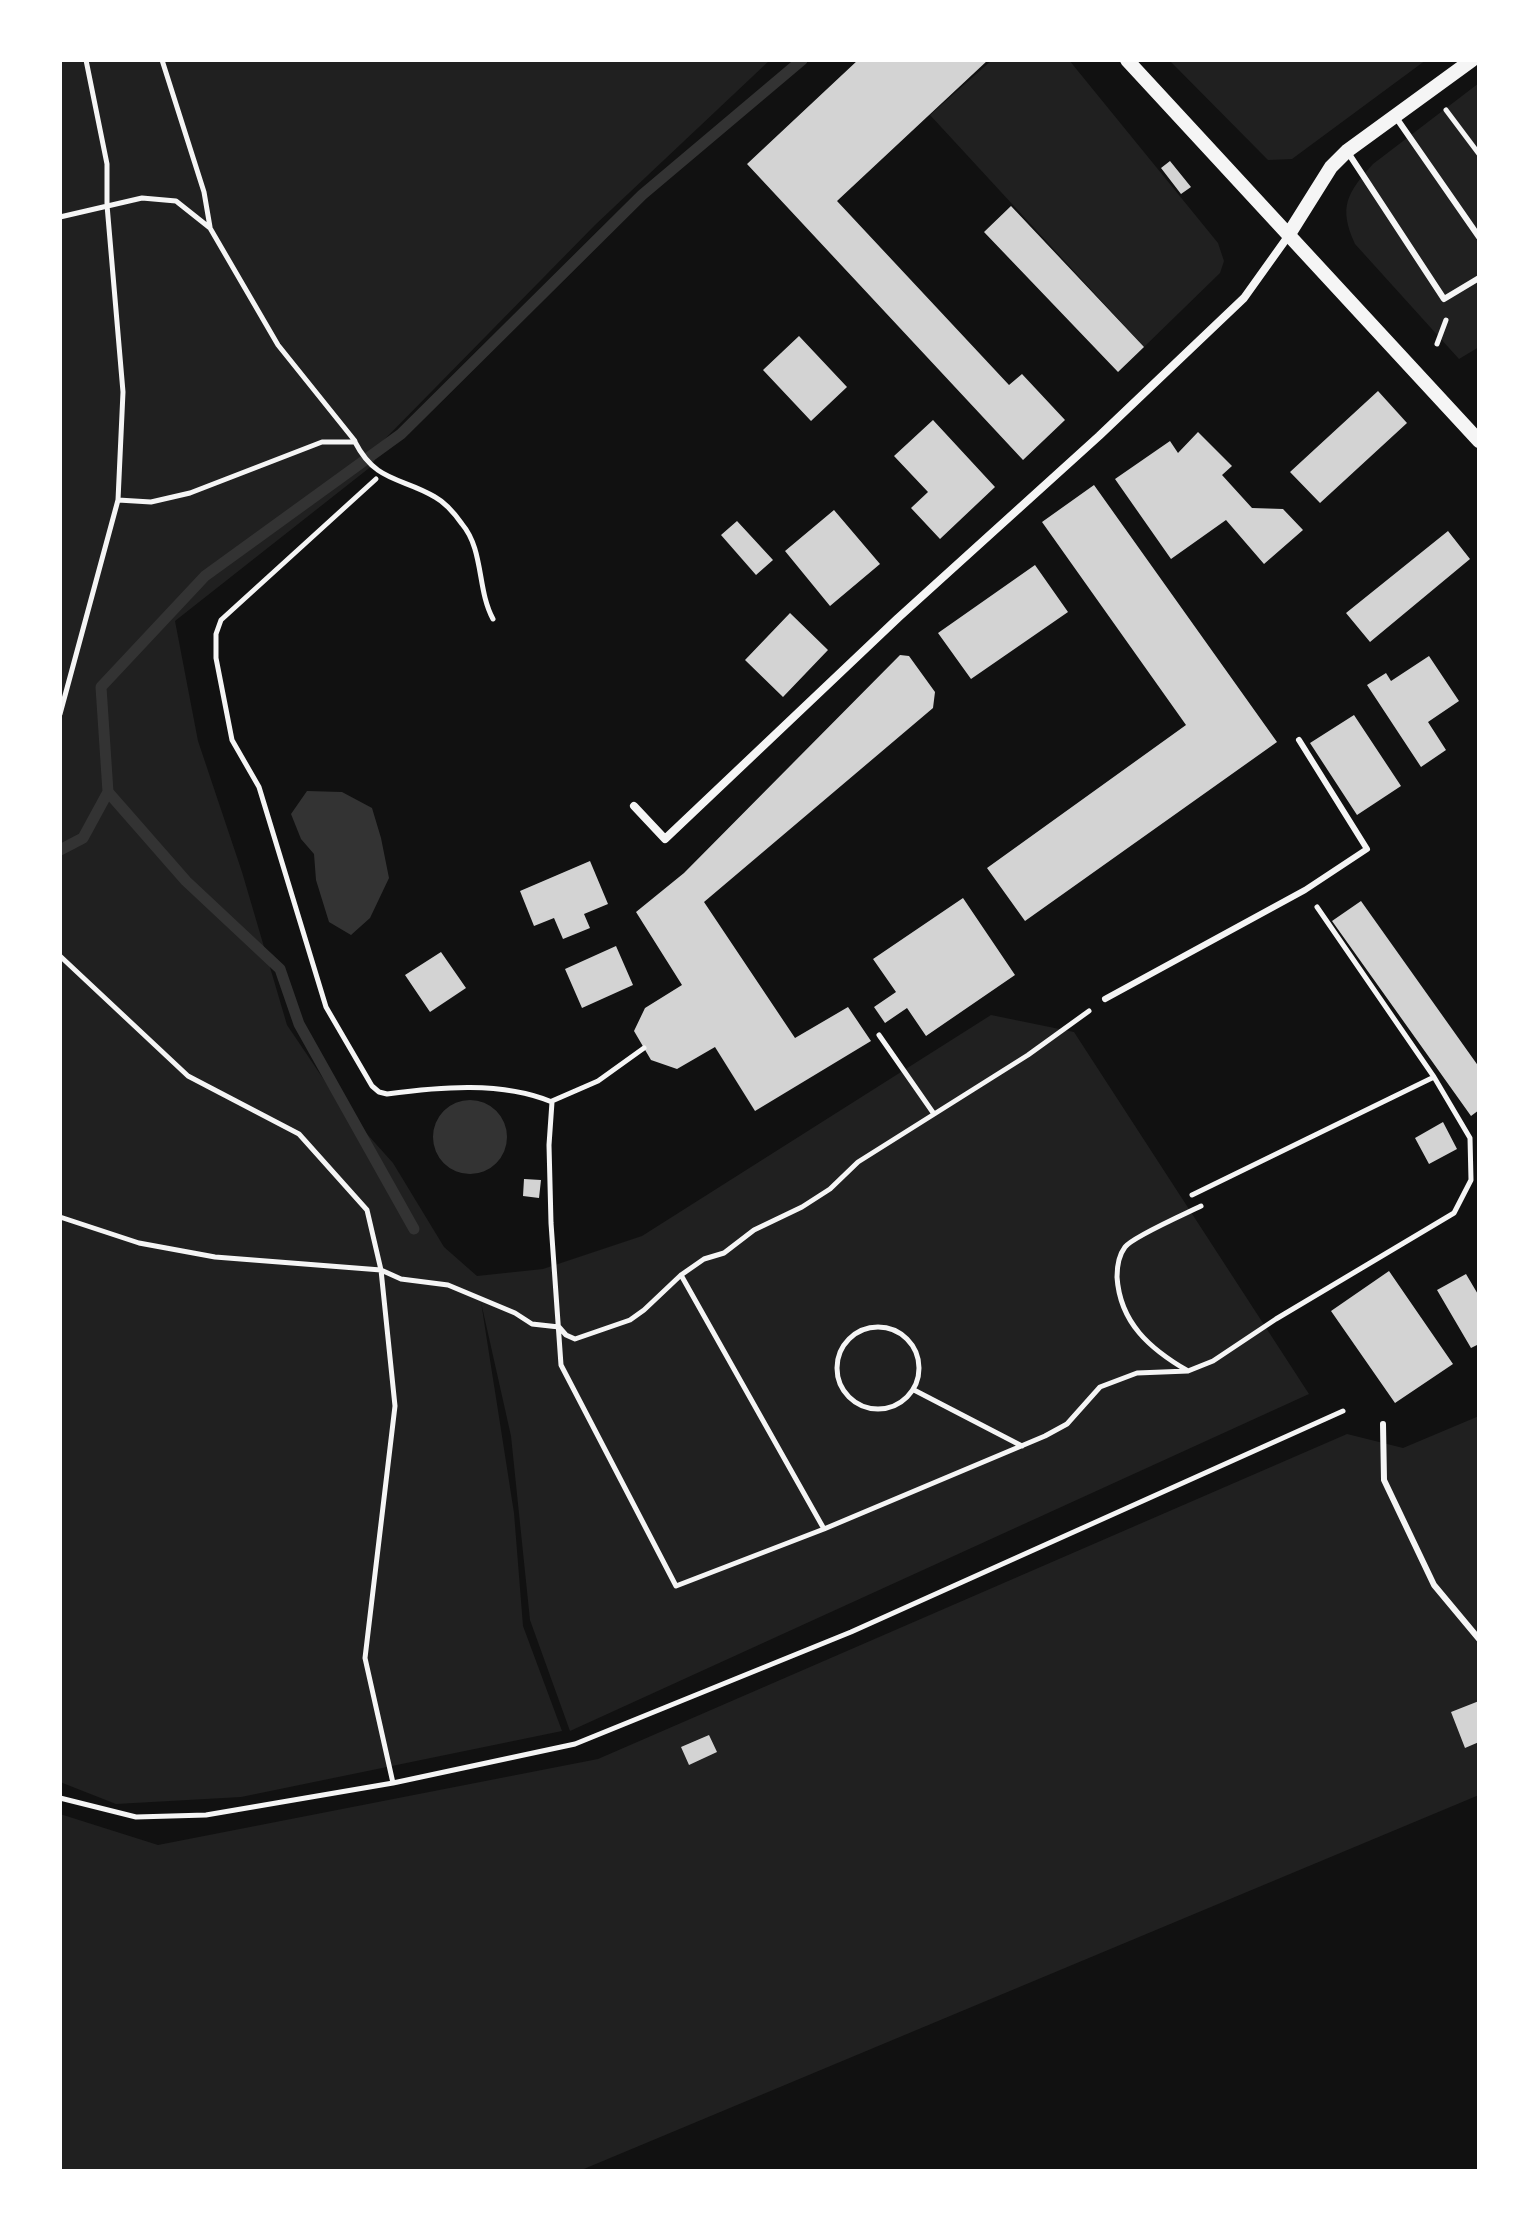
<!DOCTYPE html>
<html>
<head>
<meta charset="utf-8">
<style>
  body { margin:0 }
  #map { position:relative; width:1539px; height:2231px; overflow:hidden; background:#111; font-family:"Source Sans 3",sans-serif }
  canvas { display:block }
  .frame { position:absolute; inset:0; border:62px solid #fff; pointer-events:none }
</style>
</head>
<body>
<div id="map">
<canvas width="1539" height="2231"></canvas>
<div class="frame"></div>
</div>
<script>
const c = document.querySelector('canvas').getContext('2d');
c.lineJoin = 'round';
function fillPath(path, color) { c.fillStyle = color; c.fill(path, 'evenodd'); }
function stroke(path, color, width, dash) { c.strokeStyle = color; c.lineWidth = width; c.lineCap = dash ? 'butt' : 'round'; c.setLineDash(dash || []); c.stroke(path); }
const green = new Path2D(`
  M60 60H770L595 225 380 444 373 465 175 621 198 741 242 872 287 1025 341 1105 393 1163 444 1247 477 1276 543 1269 642 1236 991 1015 1074 1032 1309 1394 570 1731 530 1620 511 1436 481 1302 514 1513 523 1626 562 1731 241 1797 116 1804 60 1782Z
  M992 60H1069L1218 243 1224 261 1220 273 1144 347 930 115Z
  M1169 60H1426L1292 159 1268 160Z
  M1479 83V347L1459 359 1355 244C1338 207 1347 193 1373 164Z
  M1479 1416V1795L579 2171H60V1814L158 1845 598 1759 1347 1434 1403 1448Z`);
const water = new Path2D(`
  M307 791 342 792 372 808 381 838 389 878 370 918 351 935 329 922 316 880 314 854 301 839 291 814Z
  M433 1137a37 37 0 1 1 74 0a37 37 0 1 1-74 0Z`);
const stream = new Path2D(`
  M108 792 186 881 280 969 299 1024 414 1229
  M60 850 83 838 108 792 101 687 205 576 401 434 642 195 802 60`);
const building = new Path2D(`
  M858 60H988L837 201 1009 385 1022 374 1065 420 1023 460 747 164Z
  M1170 161 1191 187 1181 194 1161 168Z
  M1011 206 1144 347 1118 372 984 232Z
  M799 336 847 387 811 421 763 370Z
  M1378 391 1407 423 1320 503 1290 472Z
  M933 420 995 487 940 539 911 508 928 492 894 456Z
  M1198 432 1232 466 1222 475 1252 508 1283 509 1303 530 1264 564 1226 520 1171 559 1115 479 1170 441 1178 453Z
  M1094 485 1277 742 1025 921 987 868 1186 725 1042 522Z
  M834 510 880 564 830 606 785 551Z
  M737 521 773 560 756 575 721 535Z
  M1448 531 1470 559 1370 642 1346 613Z
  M1035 565 1068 612 971 679 938 633Z
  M790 613 828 650 783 697 745 660Z
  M900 655 909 656 935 692 933 708 704 902 795 1038 848 1007 871 1041 755 1111 715 1047 677 1069 651 1060 634 1031 645 1008 682 985 636 912 684 873Z
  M1429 656 1459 701 1428 722 1446 750 1421 767 1367 685 1386 673 1391 681Z
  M1354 715 1401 786 1357 815 1310 743Z
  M590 861 608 904 584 914 590 928 563 939 554 918 534 926 520 891Z
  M963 898 1015 975 926 1036 907 1008 885 1023 874 1007 896 992 873 959Z
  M1361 901 1479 1067V1110L1471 1116 1332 921Z
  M616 946 633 985 582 1008 565 969Z
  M441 952 466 988 430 1012 405 975Z
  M1443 1122 1457 1149 1429 1164 1415 1138Z
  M524 1179 541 1180 539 1198 523 1196Z
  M1389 1271 1453 1364 1395 1403 1331 1311Z
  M1466 1274 1479 1296V1344L1471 1348 1437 1290Z
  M1479 1701V1742L1465 1748 1451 1712Z
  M709 1735 717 1752 689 1765 681 1747Z`);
const path = new Path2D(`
  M162 60 204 192 210 227
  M1446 110 1479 154
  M60 217 142 198 176 201 210 228 278 345 355 441
  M1437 344 1446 320
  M376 479 221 620 216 634V658L232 740 259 787 326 1007 372 1086 379 1092 387 1094C439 1087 502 1081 552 1102L549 1145 551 1223 561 1365 676 1586 824 1529
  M118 500 151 502 190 493 322 442H355C376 483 402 477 435 497 446 503 455 514 462 524 484 550 477 590 493 619
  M60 714 118 500 123 392 107 205V164L86 60
  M60 956 188 1076 299 1134 367 1210 381 1270 395 1406 365 1658 393 1783
  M879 1035 934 1114
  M552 1101 598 1081 644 1048
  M1192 1195 1434 1077
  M60 1217 139 1243 215 1257 381 1270 401 1279 448 1285 515 1313 532 1324 559 1327 566 1335 575 1339 630 1320 644 1310 681 1275 704 1259 724 1253 754 1230 802 1207 830 1189 858 1162 1028 1055 1089 1011
  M681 1275 824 1529 1045 1436 1067 1424 1100 1387 1137 1373 1188 1371 1213 1361 1276 1319 1454 1213 1471 1180 1470 1138 1434 1077 1317 907
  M837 1368a41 41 0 1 1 82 0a41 41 0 1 1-82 0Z
  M1188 1371C1150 1349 1120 1323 1117 1277 1117 1267 1119 1255 1125 1247 1132 1237 1187 1213 1201 1206
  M914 1390 1022 1446
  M60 1798 136 1817 206 1815 393 1783 575 1744 851 1632 1343 1411`);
const service = new Path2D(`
  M1395 116 1479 237
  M1347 151 1444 299 1479 278
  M1105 999 1305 890 1367 849 1299 740
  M1383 1424 1384 1480 1434 1585 1479 1639`);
const minor = new Path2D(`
  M634 806 665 839 898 618 1099 436 1244 298 1289 235`);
const tertiary = new Path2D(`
  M1127 60 1479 441
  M1289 234 1331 167 1347 151 1472 60`);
fillPath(green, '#202020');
fillPath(water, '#333');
stroke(stream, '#333', 11);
fillPath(building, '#d3d3d3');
stroke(path, '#f5f5f5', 5);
stroke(service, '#f5f5f5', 6);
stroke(minor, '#f5f5f5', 8);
stroke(tertiary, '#f5f5f5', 14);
</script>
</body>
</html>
